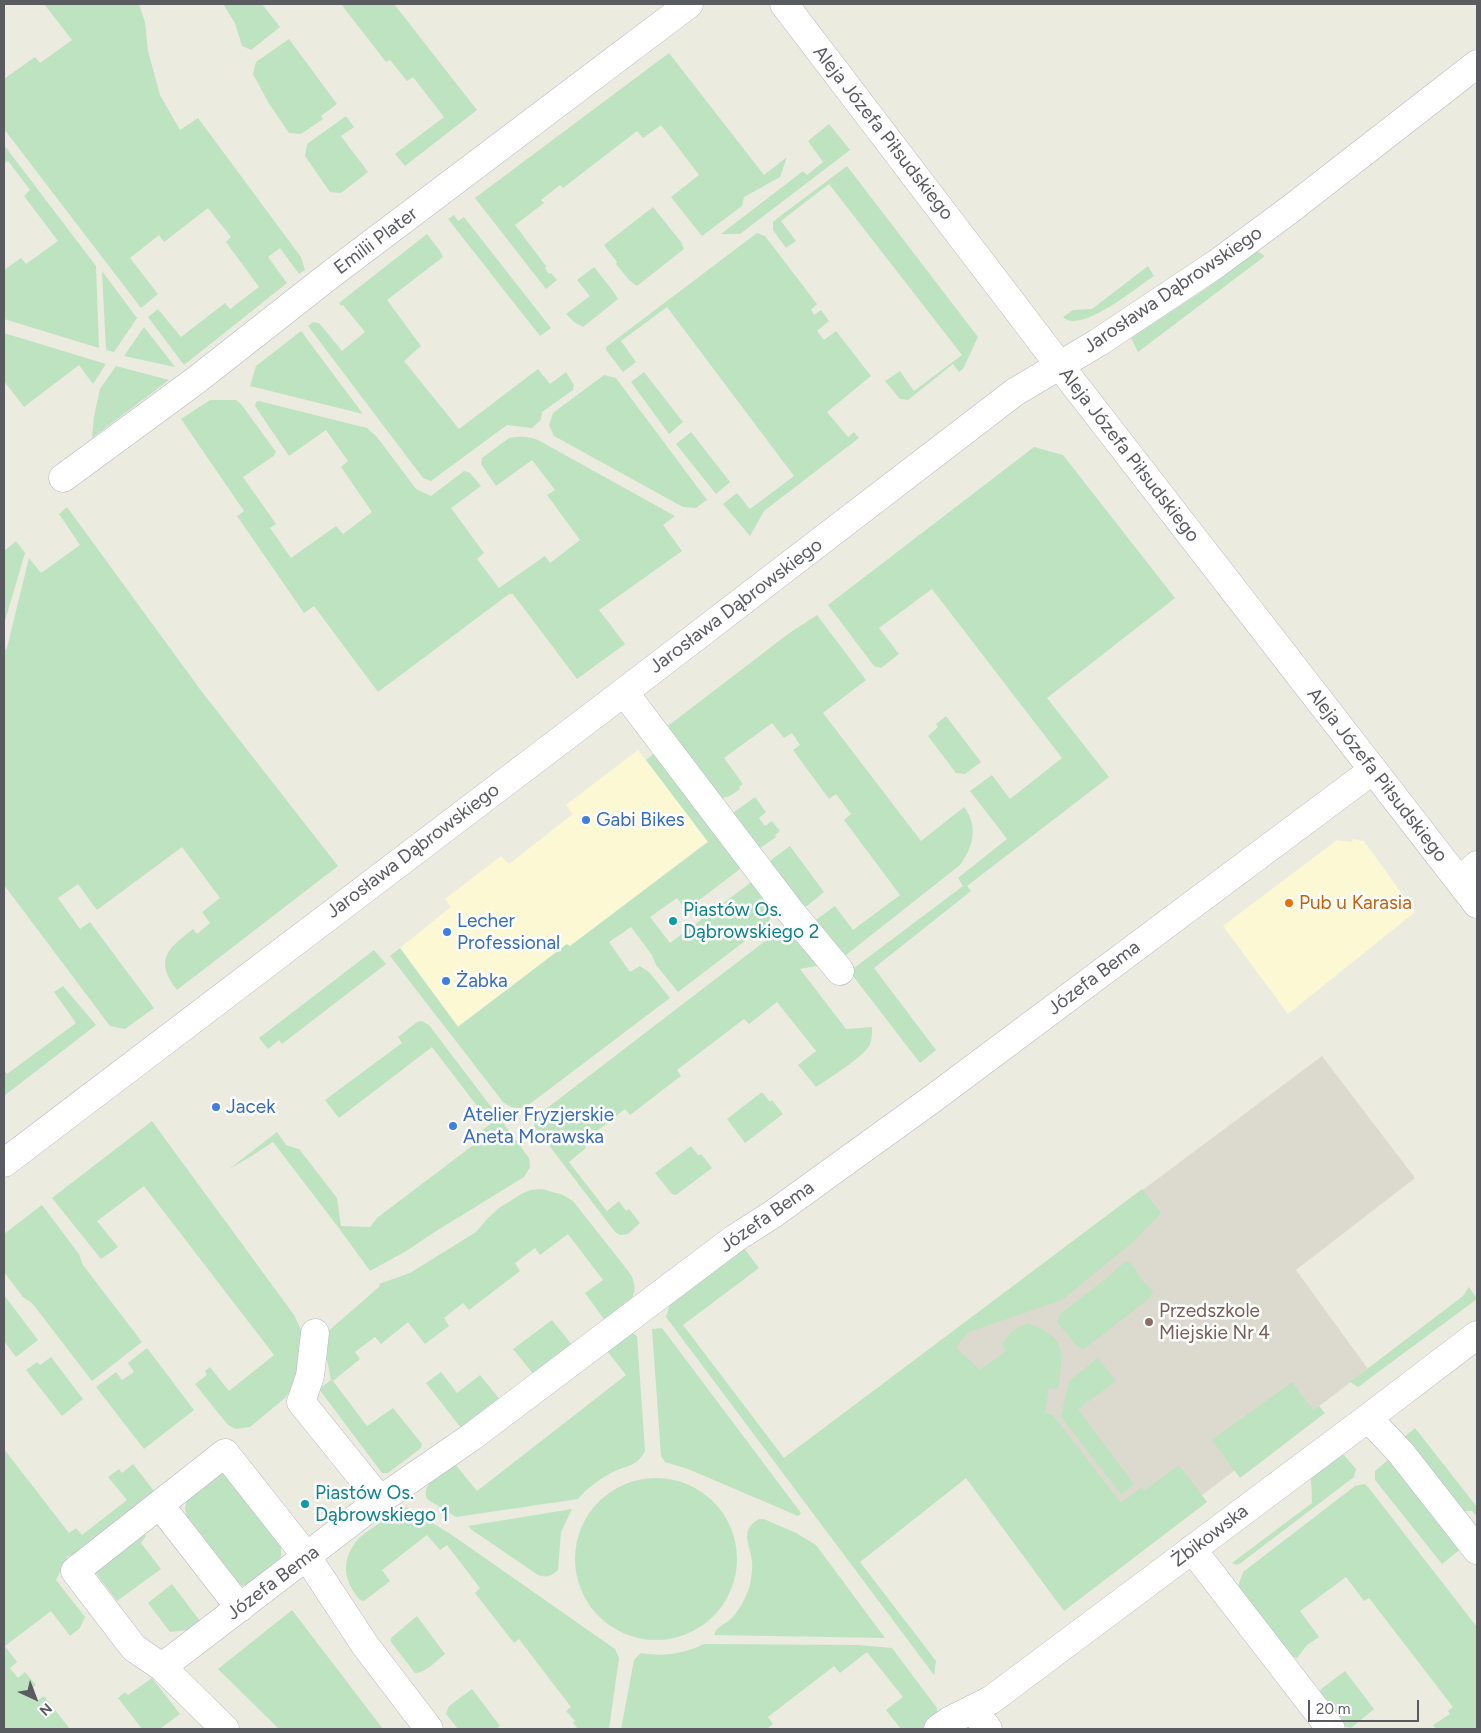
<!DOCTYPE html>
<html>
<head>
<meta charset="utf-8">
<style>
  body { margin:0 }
  #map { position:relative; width:1481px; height:1733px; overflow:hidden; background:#ecebe0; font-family:Figtree,sans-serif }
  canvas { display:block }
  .frame { position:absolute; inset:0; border:5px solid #595b61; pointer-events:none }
  .north { position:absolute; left:10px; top:1673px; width:50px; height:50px; -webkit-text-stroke:4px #fff; paint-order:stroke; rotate:137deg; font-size:14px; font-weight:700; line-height:20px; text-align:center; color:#595b61 }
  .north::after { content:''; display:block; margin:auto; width:18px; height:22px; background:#595b61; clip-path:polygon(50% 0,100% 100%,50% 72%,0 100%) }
  .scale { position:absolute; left:1308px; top:1700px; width:111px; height:22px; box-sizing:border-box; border:2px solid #595b61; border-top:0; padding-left:6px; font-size:15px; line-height:18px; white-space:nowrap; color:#595b61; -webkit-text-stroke:4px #fff; paint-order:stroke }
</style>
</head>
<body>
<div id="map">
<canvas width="1481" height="1733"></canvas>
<div class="frame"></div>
<div class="north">N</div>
<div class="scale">20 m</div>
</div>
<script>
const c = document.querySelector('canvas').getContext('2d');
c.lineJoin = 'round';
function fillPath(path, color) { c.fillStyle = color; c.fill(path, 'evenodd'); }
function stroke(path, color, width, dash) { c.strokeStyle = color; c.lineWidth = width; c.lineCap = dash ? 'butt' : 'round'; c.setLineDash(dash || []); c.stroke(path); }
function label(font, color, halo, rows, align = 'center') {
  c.font = font + ' Figtree,sans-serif'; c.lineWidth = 5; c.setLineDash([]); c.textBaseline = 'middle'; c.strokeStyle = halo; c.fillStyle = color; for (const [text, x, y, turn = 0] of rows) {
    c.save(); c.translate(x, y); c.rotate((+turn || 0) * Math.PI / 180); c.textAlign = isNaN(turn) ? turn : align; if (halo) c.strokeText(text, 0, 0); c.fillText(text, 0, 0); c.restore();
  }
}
const commercial = new Path2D(`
  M638 750 708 841 569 947 567 944 458 1026 400 948 451 907 445 899 501 856 509 864 573 814 566 805Z
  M1353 839 1364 841 1415 912 1288 1014 1223 926 1337 840 1352 842Z`);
const education = new Path2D(`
  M1322 1056 1415 1178 1296 1270 1368 1369 1059 1604 966 1478 861 1561 784 1458Z`);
const green = new Path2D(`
  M44 4H139L145 22 148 51 160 95 180 130 198 118 301 257 305 270 299 274 280 248 268 257 287 283 184 365 148 317 158 309 181 337 225 303 230 309 259 287 226 242 231 237 208 208 164 242 159 235 130 258 158 294 141 308 4 129V79L35 57 40 63 72 40Z
  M223 4H262L280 27 251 50 242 46 235 23Z
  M341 4H394L477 110 405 166 395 154 444 117 413 77 407 81 390 60 386 62Z
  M289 39 337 104 321 116 323 119 301 134 289 133 268 102 253 74 256 62Z
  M669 53 764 175 787 157 780 177 744 197 742 206 702 236 671 197 699 175 661 125 643 138 637 131 563 188 560 185 541 200 544 203 515 225 546 266 545 268 549 274 551 273 557 280 546 289 475 198Z
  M346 116 354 127 341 136 368 172 341 193 330 192 305 156 307 144Z
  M829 124 850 150 740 234H721L803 171 807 175 823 162 808 141Z
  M4 145 96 266 99 348 4 319V270L21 258 26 264 58 241 24 196 30 190 8 161 4 163Z
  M847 166 978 337 963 369 959 372 953 364 908 400 900 399 885 381 900 371 914 391 962 355 829 184 781 221 796 241 786 248 773 230V222L779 217Z
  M653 207 681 242 684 249 637 286 629 280 616 264 617 262 604 245Z
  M454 215 458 221 464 217 551 328 540 336 448 219Z
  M757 233 765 236 817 304 811 310 814 315 821 310 829 321 817 331 824 340 836 331 871 376 827 412 848 437 854 432 859 438 764 511 750 536 723 504 737 493 750 509 794 476 667 307 621 341 636 362 623 372 606 350V347Z
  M427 234 440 251 443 257 387 300 421 346 404 361 459 429 538 369 550 384 566 372 574 385 573 390 542 412 541 420 532 428 507 425 431 481 423 478 308 326 313 322 319 323 342 351 365 332 343 305 341 306 339 303Z
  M1257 251 1265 256 1138 352 1131 338 1207 288Z
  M1148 266 1154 276C1137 287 1080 335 1063 317L1073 310 1092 309Z
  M594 267 613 291 618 299 583 327 574 322 566 314 590 296 577 280Z
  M102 271 137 318 114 352 106 350Z
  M144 327 175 367 124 356Z
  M301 331 363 414 250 386 256 366Z
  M4 333 106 364 93 384 79 365 24 407 4 381Z
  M116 366 169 380 92 438 94 416 100 389Z
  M644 372 683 422 669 434 631 382Z
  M604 375 616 378 707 500 696 508 683 507 554 436 549 425 553 413Z
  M210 400H236L241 404 276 452 274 454 275 455 243 477 276 524 270 528 291 558 336 526 343 534 372 512 341 467 348 461 326 430 289 456 255 406 256 402 259 401 367 428 377 437 416 489 431 496 464 471 470 473 481 486 451 508 484 553 477 559 499 588 545 556 550 563 580 540 547 495 555 490 532 460 496 486 481 464 482 458 509 438C519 436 528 436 538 440L675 516 663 525 682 551 599 610 625 644 577 679 513 594H509L378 692 314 606 304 613 237 516 244 511 181 419Z
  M691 432 730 482 716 494 676 444Z
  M1034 447 1063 455 1175 598 1047 698 1109 777 967 886 971 891 874 968 936 1050 920 1063 853 976 854 968 963 886 958 878 1007 839 970 791 992 775 1010 799 1062 758 932 589 879 628 899 654 881 668 874 666 828 605Z
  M67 507 202 692 338 866 177 990C154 960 167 949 193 929L197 934 210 923 202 912 220 898 182 847 97 910 78 884 58 898 80 929 90 922 154 1008 125 1029 110 1026 4 885V651L7 648 29 558 41 573 80 545 59 514Z
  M16 541 25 553 5 621 4 551Z
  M817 615 866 680 823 713 921 841 964 807C979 827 973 847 960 865L846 955 837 953 813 922 835 906 853 930 900 895 844 820 851 814 836 794 829 799 793 750 800 745 792 733 784 738 772 723 724 758 743 784 739 787 740 789C733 794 727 799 718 798L664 729 788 634Z
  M946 716 981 762 965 774 956 773 928 736 938 727 936 724Z
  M657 751 744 866 686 910 677 898 650 917 670 943 754 880 773 910 772 916 766 925 678 992 656 965 652 955 631 927 609 942 630 972 640 966 649 972 670 998 527 1106C519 1110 510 1108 503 1102L390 956 400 948 458 1027 567 944 570 946 708 842 646 760Z
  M755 797 766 812 759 818 765 826 772 821 780 831 775 835 776 837 759 849 730 815Z
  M790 846 824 892 807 906H804L767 863Z
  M785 930H792L826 964 800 969 846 1029 872 1027C872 1034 872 1040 869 1046 863 1057 828 1079 816 1087L798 1065 816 1051 777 1002 749 1024 744 1019 677 1070 681 1076 630 1115 625 1109 583 1142 586 1148 569 1162 607 1211 619 1201 626 1211 629 1209 640 1223 628 1234 620 1235 615 1232 535 1127 534 1123 538 1115 773 935Z
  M374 950 386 964 282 1044 279 1040 268 1049 259 1038Z
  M63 986 96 1025 4 1096V1070L7 1074 76 1023 54 992Z
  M422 1021 429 1025 495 1112 487 1119 432 1047 339 1118 325 1100 402 1043 398 1037 417 1022Z
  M762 1092 770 1102 772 1100 783 1114 745 1143 727 1119Z
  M499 1117 529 1158 530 1167 524 1177 433 1233 408 1250 370 1271 338 1227 273 1142 250 1157 229 1169 277 1132 286 1145 299 1149 337 1198 341 1226 370 1227 377 1218 476 1143 473 1138Z
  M152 1121 294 1315 301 1330 303 1343 294 1386 285 1398 250 1427 236 1429 228 1425 195 1384 207 1375 205 1371 210 1367 229 1391 274 1355 144 1186 97 1221 118 1247 101 1259 52 1198Z
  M691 1146 698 1155 701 1154 712 1168 676 1195 672 1194 655 1173Z
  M542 1189 563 1195 573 1201 629 1272C645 1296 623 1309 606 1322L585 1293 603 1280 568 1234 540 1255 535 1248 515 1263 520 1271 469 1310 463 1303 444 1318 449 1326 425 1344 408 1322 381 1344 375 1337 355 1352 360 1359 333 1381 367 1426 393 1408 422 1444 421 1448 388 1473H382L319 1389 331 1380 326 1355 325 1334 380 1286 379 1284 410 1273 476 1232 488 1218 499 1208 523 1193 531 1190Z
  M1142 1189 1161 1213 1134 1241 1062 1300 969 1332 956 1347 980 1370 1006 1351 1002 1344 1011 1332 1028 1323C1067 1338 1064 1352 1058 1389L1049 1388 1045 1413 1053 1415 1121 1503 1142 1487 1145 1490 1179 1465 1207 1502 1064 1611 966 1478 860 1562 936 1661 934 1675 666 1317 671 1300 743 1247 759 1268 683 1325 784 1458Z
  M42 1205 79 1254 83 1265 142 1342 92 1381 32 1303 23 1297 4 1272V1234Z
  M1126 1261 1131 1263 1141 1279 1153 1291 1151 1297 1084 1349 1078 1347 1057 1322 1061 1313 1102 1282Z
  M1469 1287 1477 1299 1358 1387 1350 1382 1463 1296Z
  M4 1295 38 1340 16 1357 4 1341Z
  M552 1320 573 1346 535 1376 513 1349Z
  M662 1328 801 1513 798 1516 688 1469 665 1462 661 1456 652 1329Z
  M629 1331 637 1336 645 1451C637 1467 627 1465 613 1472 601 1478 587 1488 578 1499L456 1517 427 1499C420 1483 444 1472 455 1464L477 1491 626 1375 605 1348Z
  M147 1348 194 1410 144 1449 96 1387 116 1372 122 1380 134 1372 128 1363Z
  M51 1357 83 1399 62 1416 26 1370 37 1362 40 1365Z
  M1098 1358 1116 1381 1078 1409 1134 1484 1121 1494 1061 1417 1069 1381Z
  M441 1372 457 1393 480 1375 502 1402 461 1428 426 1383Z
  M1292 1382 1313 1410 1319 1406 1325 1413 1240 1478 1212 1440Z
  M1415 1428 1477 1507V1517L1472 1511H1461L1404 1437Z
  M4 1449 69 1533 76 1528 82 1535 127 1500 108 1477 119 1469 122 1473 133 1464 154 1491 77 1555 68 1556 56 1580 85 1617 80 1628 70 1636 51 1611 5 1646 17 1662 10 1668 18 1678 25 1672 36 1685 29 1691 37 1701 44 1696 70 1729H4Z
  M1343 1454 1356 1469 1354 1477 1242 1562 1237 1565 1232 1563 1312 1503 1311 1478Z
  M1388 1460 1399 1467 1462 1548 1442 1564 1375 1480V1471Z
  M219 1468 281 1547V1556L278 1561 247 1584 243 1586 240 1584 187 1516 185 1509 187 1499Z
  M575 1559a81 81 0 1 1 162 0a81 81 0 1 1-162 0Z
  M1365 1484 1368 1487 1477 1627V1729H1436L1433 1725 1450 1714 1448 1711 1453 1707 1369 1598 1364 1601 1346 1577 1300 1611 1319 1637 1307 1645 1297 1658 1289 1656 1238 1587 1243 1572 1355 1486Z
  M406 1507 452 1535 615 1649 619 1658 609 1729H578L573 1723 575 1721 566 1711 571 1707 519 1639 514 1643 475 1593 480 1588 447 1545 440 1550 427 1535 382 1570 390 1581 364 1601 360 1600C345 1582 340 1564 355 1543 360 1535 372 1529 379 1523 388 1516 396 1508 406 1507Z
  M572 1509 561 1532 558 1570C552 1576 546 1578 538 1575L472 1530 468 1526Z
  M759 1519H764L796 1533 816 1545 885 1638 714 1635C717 1626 724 1625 731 1619 739 1611 747 1596 750 1585 751 1577 753 1569 752 1561 750 1543 739 1531 759 1519Z
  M140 1528 146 1536 141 1543 161 1569 117 1601 92 1568Z
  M172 1584 200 1621 188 1630 170 1632 148 1603Z
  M292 1610 383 1729H279L218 1669Z
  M417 1616 445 1654C437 1660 426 1673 415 1673L391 1642V1638Z
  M704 1644 858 1645 892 1648 937 1708V1718L922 1729H901L886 1710 903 1697 867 1652 840 1673 834 1666 768 1717 773 1724 767 1729H621L634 1660 641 1653C664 1657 683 1654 704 1644Z
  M1345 1671 1374 1709 1351 1728 1341 1725 1319 1695 1321 1689Z
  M152 1678 180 1714 160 1729H142L118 1698 125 1692 128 1695Z
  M472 1689 500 1726 496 1729H458L446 1714 449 1706Z`);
const minor = new Path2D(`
  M63 478 195 381 330 275 689 4
  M624 692 791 912 840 971
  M1460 881 1477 865
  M4 1163 624 692 1015 392 1099 342 1216 264 1288 211 1477 64
  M315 1333 310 1376 301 1402 380 1500
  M1368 1418 1401 1453 1477 1550
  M160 1505 240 1608
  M1192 1549 1331 1729
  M162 1667 380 1500 470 1438 734 1239 773 1214 935 1097 1373 770
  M973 1710 988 1729
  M225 1729 162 1667 134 1648 75 1571 225 1453 307 1557 365 1645 429 1729
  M938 1729 949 1721 991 1700 1368 1418 1477 1335`);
const tertiary = new Path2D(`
  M784 4 1060 366 1477 904`);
const markers = [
  [586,820,5,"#3f7fe0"],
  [1289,903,5,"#e8710a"],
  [673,921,5,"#0f9aa8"],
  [447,932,5,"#3f7fe0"],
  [446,981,5,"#3f7fe0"],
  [216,1107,5,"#3f7fe0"],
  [453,1126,5,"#3f7fe0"],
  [1149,1322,5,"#8d6e63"],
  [305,1504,5,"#0f9aa8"]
];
const streetNames = [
  ["Aleja Józefa Piłsudskiego",883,133,52],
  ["Emilii Plater",376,241,-37],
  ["Jarosława Dąbrowskiego",1173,290,-34],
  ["Aleja Józefa Piłsudskiego",1129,455,52],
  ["Jarosława Dąbrowskiego",736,606,-37],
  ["Aleja Józefa Piłsudskiego",1377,775,52],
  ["Jarosława Dąbrowskiego",413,851,-37],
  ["Józefa Bema",1094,978,-37],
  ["Józefa Bema",767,1217,-35],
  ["Żbikowska",1210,1536,-37],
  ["Józefa Bema",273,1583,-37]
];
const shopNames = [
  ["Gabi Bikes",596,820],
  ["Lecher",457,921],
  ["Professional",457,943],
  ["Żabka",456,981],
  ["Jacek",226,1107],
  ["Atelier Fryzjerskie",463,1115],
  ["Aneta Morawska",463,1137]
];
const foodNames = [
  ["Pub u Karasia",1299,903]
];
const cultureNames = [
  ["Piastów Os.",683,910],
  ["Dąbrowskiego 2",683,932],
  ["Piastów Os.",315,1493],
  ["Dąbrowskiego 1",315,1515]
];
const educationNames = [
  ["Przedszkole",1159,1311],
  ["Miejskie Nr 4",1159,1333]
];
fillPath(commercial, '#fcf8d4');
fillPath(education, '#dcdace');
fillPath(green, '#bde3c1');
stroke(minor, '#b8b9bf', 29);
stroke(tertiary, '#b8b9bf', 29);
stroke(minor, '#fff', 28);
stroke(tertiary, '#fff', 28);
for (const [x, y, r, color] of markers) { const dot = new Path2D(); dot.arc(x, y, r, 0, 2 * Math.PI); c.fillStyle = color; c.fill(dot); stroke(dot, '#fff', 2); }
label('19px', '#595b61', '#fff', streetNames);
label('19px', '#366cbe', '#fff', shopNames, 'left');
label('19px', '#c56008', '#fff', foodNames, 'left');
label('19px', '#0d838f', '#fff', cultureNames, 'left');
label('19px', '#785e54', '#fff', educationNames, 'left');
</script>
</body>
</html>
